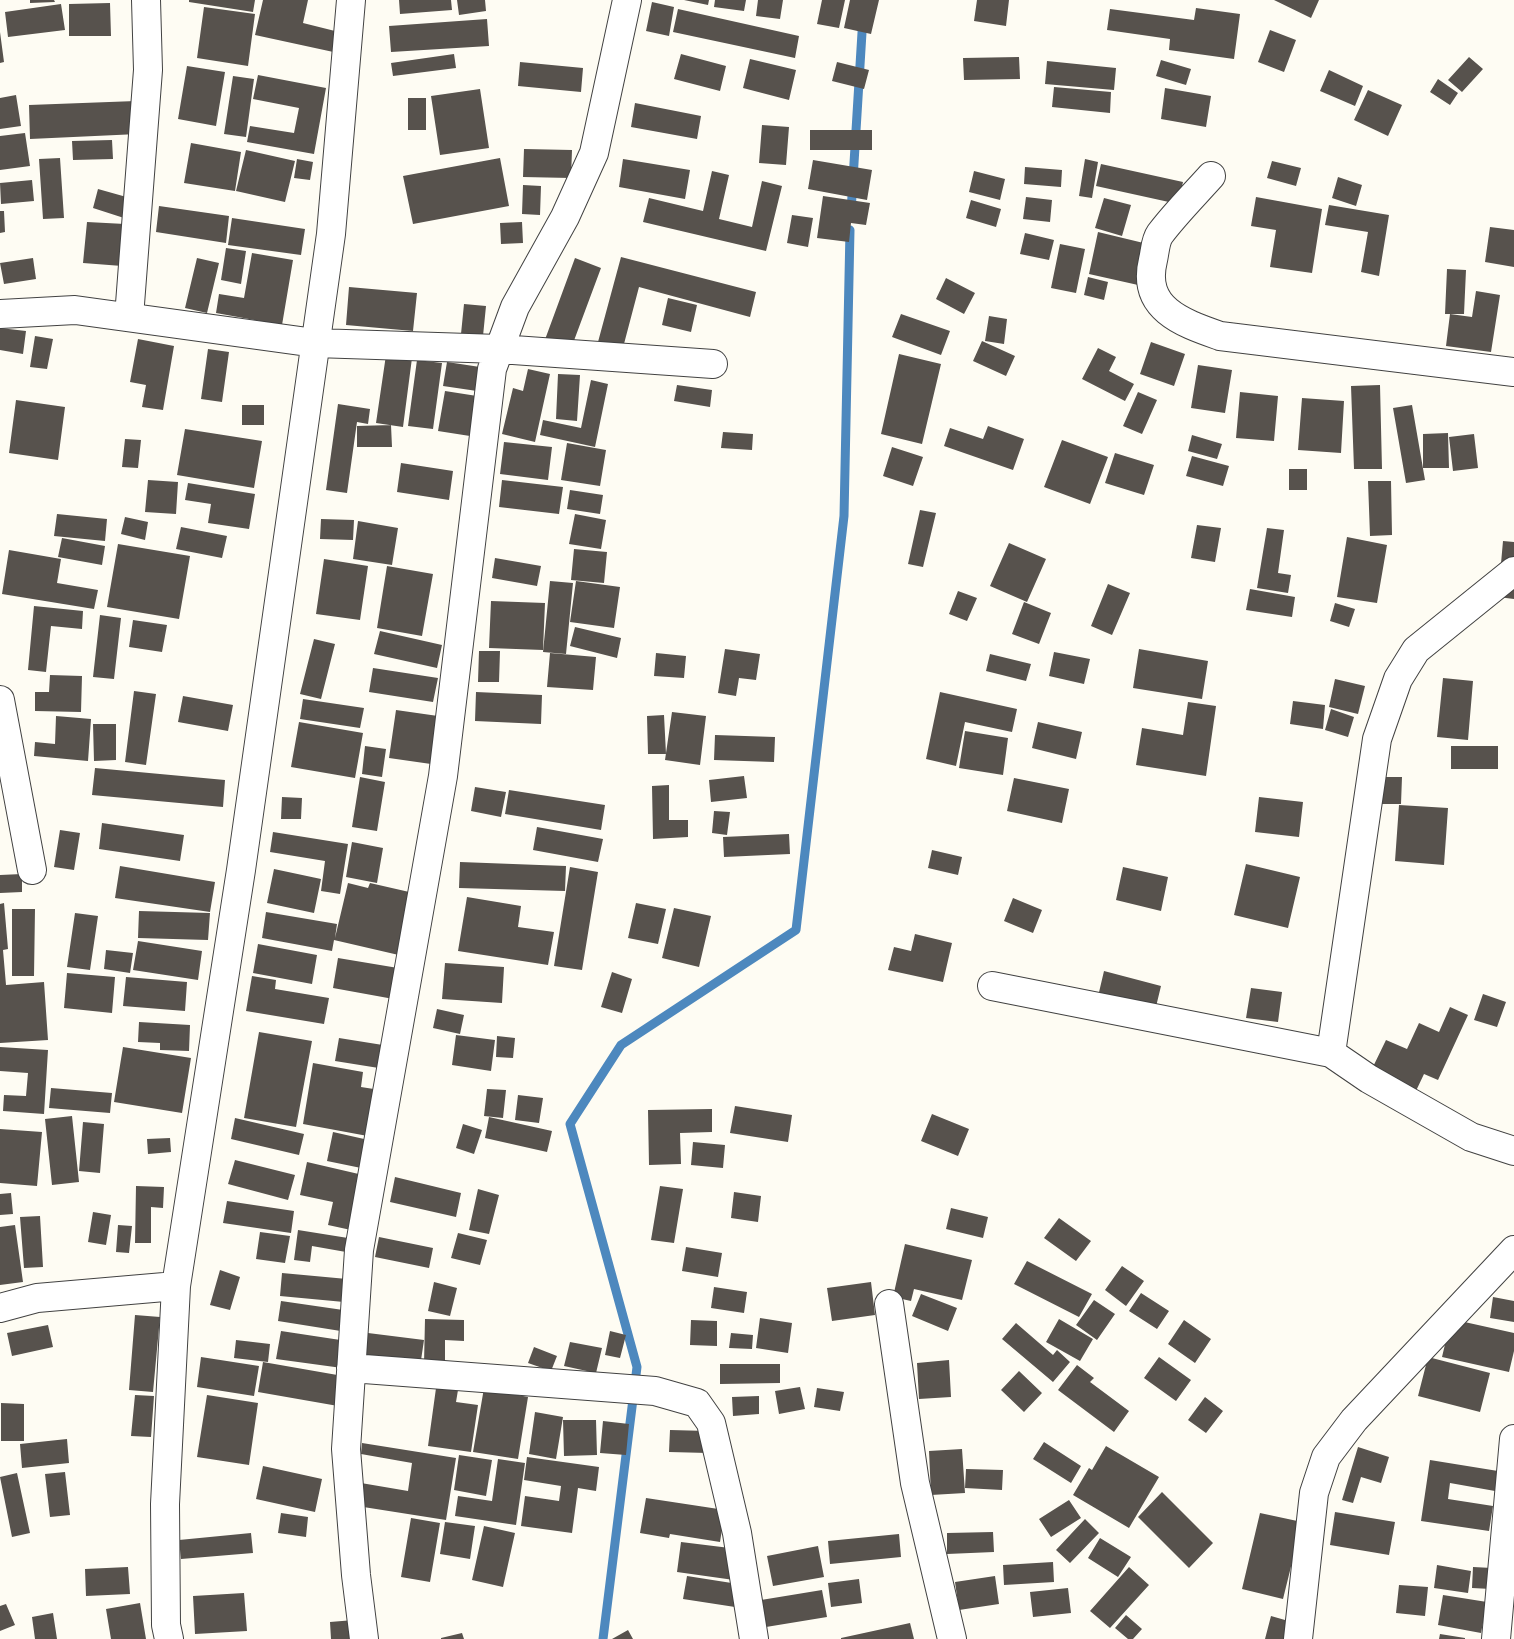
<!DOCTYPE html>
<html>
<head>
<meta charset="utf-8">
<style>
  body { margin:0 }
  canvas { display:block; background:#fefcf3 }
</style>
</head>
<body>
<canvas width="1514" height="1639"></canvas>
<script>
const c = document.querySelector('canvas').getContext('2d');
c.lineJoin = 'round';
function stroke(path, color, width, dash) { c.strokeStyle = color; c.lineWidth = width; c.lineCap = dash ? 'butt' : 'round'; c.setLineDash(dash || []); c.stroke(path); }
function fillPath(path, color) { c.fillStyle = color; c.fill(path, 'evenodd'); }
const stream = new Path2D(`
  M851 212 864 0
  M603 1639 637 1367 570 1124 621 1045 796 930 844 516 850 230`);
const building = new Path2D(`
  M30 0H54L55 2 30 3Z
  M189 0H255L253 12 189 2Z
  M263 0H308L303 23 343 33 338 53 255 35Z
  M399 0H451L452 10 400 14Z
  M457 0H485L486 11 459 15Z
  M684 0H709L708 5Z
  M715 0H746L744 11 714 7Z
  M758 0H783L780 19 756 16Z
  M822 0H845L839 28 817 24Z
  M850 0H879L871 34 844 28Z
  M977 0H1009L1006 26 974 21Z
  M1274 0H1319L1311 18Z
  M652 2 674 7 669 36 646 31Z
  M110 3 111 36H69V4Z
  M61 4 65 30 8 37 5 12Z
  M204 7 255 14 248 66 197 58Z
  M1196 8 1240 14 1234 59 1169 50 1170 39 1107 30 1110 9 1194 20Z
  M678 9 799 36 795 58 673 32Z
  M487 19 489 46 391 52 389 26Z
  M1270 30 1296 40 1284 72 1258 62Z
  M0 32 4 62 0 63Z
  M454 54 456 68 393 76 391 63Z
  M681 54 726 66 720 91 674 79Z
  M1019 57 1020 79 964 80 963 58Z
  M1469 57 1483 69 1462 92 1448 80Z
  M750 59 796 70 789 100 743 88Z
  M1161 60 1191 69 1186 85 1156 76Z
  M1047 61 1116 68 1114 90 1045 84Z
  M520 62 583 68 581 92 518 86Z
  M837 62 869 70 864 89 832 81Z
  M187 66 225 72 216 126 178 119Z
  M1329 70 1363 86 1355 106 1320 91Z
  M258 75 326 88 314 154 247 142 250 126 294 133 299 108 253 99Z
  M233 76 254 79 246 137 224 134Z
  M1438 79 1458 93 1450 105 1430 92Z
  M1054 87 1111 92 1110 113 1052 107Z
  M1165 88 1211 96 1206 127 1161 119Z
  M480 89 489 148 440 155 431 96Z
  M1368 90 1402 105 1388 136 1354 120Z
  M16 95 21 126 0 129V98Z
  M408 98H426V130H408Z
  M136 101 138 134 30 139 29 105Z
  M635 103 701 116 697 139 631 127Z
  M762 125 789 127 786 165 759 163Z
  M810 130H872V150H810Z
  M25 133 30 166 0 170V136Z
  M112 140 113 159 73 160 72 141Z
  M191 143 241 152 235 191 184 183Z
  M524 149 572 150 571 178 523 177Z
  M246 150 295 161 285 202 236 191Z
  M60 158 64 218 43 219 39 159Z
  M500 158 509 206 413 224 403 176Z
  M297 159 313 162 310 180 294 178Z
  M623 159 690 170 685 199 619 187Z
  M1085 159 1098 162 1092 198 1079 196Z
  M813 160 872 170 867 200 808 189Z
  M1272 161 1301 168 1296 186 1267 178Z
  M1101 164 1183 182 1178 204 1096 186Z
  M1025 167 1062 170 1061 187 1024 184Z
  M712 171 729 175 719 219 752 227 762 181 782 186 766 251 643 222 649 198 703 211Z
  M974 171 1005 179 1000 200 969 192Z
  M1338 177 1362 185 1356 206 1332 198Z
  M32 180 34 201 1 204 0 183Z
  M523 185 541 186 540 215 522 214Z
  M98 189 130 198 124 218 93 208Z
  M823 196 870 203 866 225 851 223 849 242 817 238Z
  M1026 197 1052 200 1050 222 1023 219Z
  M1256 197 1322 209 1312 273 1270 267 1276 230 1251 226Z
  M1104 198 1131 205 1122 236 1095 228Z
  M971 200 1001 209 996 227 966 218Z
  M1329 205 1389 215 1379 276 1361 272 1368 232 1325 225Z
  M159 206 229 216 226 243 156 232Z
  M0 211H4L5 232 0 233Z
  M792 215 813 218 808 247 787 243Z
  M232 218 305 229 301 255 228 245Z
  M87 222 125 224 122 266 83 263Z
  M522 222 523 243 501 244 500 223Z
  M1490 227 1514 230V267L1485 262Z
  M1098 232 1156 246 1147 287 1089 274Z
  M1025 233 1054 240 1049 260 1020 254Z
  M1060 244 1085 249 1076 293 1051 288Z
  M226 248 246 251 241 284 221 280Z
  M252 253 293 260 282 325 216 313 219 294 244 298Z
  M621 257 756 292 750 317 639 287 620 359 595 353Z
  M33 258 36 279 4 284 0 263Z
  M197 258 219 263 207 313 185 308Z
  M575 258 601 268 569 354 543 345Z
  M1447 269 1466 270 1464 314H1445Z
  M1088 277 1108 282 1104 300 1084 295Z
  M946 278 975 293 964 314 936 299Z
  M349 287 417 293 413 331 346 325Z
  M1476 291 1500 295 1491 352 1446 346 1450 314 1472 317Z
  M668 298 697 305 691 332 662 325Z
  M464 304 486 306 483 336 461 334Z
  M901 314 950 331 941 355 892 337Z
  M989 316 1007 319 1004 344 985 341Z
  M0 328 26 331 23 354 0 350Z
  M35 336 53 339 47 369 30 367Z
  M138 339 174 346 163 410 142 407 146 385 130 382Z
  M982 341 1015 356 1006 376 973 361Z
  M1151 342 1185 354 1174 386 1140 374Z
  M1098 348 1116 357 1109 371 1134 384 1125 401 1082 379Z
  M208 349 229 352 222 402 201 399Z
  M899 354 941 364 922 444 881 434Z
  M386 355 412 358 403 427 376 423Z
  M417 360 442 363 433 429 408 426Z
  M447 362 480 367 477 391 443 386Z
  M1198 365 1232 370 1225 413 1191 408Z
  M528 369 550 374 535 442 502 434 513 388 523 391Z
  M558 374 580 375 577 421 556 419Z
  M591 380 608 384 595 447 540 435 543 420 581 428Z
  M677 385 712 390 710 407 674 401Z
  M1380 385 1382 469H1354L1351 386Z
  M445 391 477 396 470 436 438 431Z
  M1138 392 1157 400 1142 434 1123 426Z
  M1240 392 1278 396 1274 441 1236 438Z
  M1302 398 1344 401 1341 453 1298 450Z
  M16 400 65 407 58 460 9 453Z
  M338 404 370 409 368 424 357 422 347 493 326 490Z
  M242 405H264V425H242Z
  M1412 405 1425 480 1406 483 1393 408Z
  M391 425 392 447H357V426Z
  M988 426 1024 439 1013 470 944 446 950 428 983 439Z
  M185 429 262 441 254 488 177 475Z
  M723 432 753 434 752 450 721 448Z
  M1448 433 1449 468H1423V434Z
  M1474 434 1478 468 1453 471 1449 437Z
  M1192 435 1222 444 1217 459 1188 451Z
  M125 439 141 440 138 468 122 467Z
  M1062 440 1108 457 1090 504 1044 487Z
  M504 442 552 447 548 480 500 474Z
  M567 443 606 450 600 486 561 480Z
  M892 447 923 457 913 486 883 476Z
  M1115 453 1154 465 1144 495 1105 483Z
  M1192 456 1229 466 1223 486 1186 476Z
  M401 463 453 471 449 500 397 492Z
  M1289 469H1307V490H1289Z
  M148 480 178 482 176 514 145 512Z
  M502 480 563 487 559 514 499 507Z
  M1368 481H1391L1392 535 1370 536Z
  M188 483 255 494 249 529 208 523 211 504 185 500Z
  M570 490 603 495 600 514 567 509Z
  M920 510 936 513 923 567 908 564Z
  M57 514 107 519 105 541 54 536Z
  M575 514 606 520 601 549 569 544Z
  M125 517 148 522 145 540 121 534Z
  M321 519 354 520 353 540 320 539Z
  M358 521 398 528 392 565 353 559Z
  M1197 525 1221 528 1215 562 1191 558Z
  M181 527 227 536 222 558 176 549Z
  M1267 528 1284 530 1278 573 1291 575 1288 593 1257 588Z
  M1347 537 1387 545 1377 603 1337 597Z
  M62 538 105 546 102 565 58 557Z
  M1503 541 1514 542V599L1498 597Z
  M1009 543 1046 559 1027 602 990 586Z
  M118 544 190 556 179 619 107 607Z
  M574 549 607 552 604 583 571 580Z
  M9 550 61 559 57 583 98 590 94 609 2 594Z
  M495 558 541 566 537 586 492 578Z
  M324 559 368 566 360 620 316 614Z
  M387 566 433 574 422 636 377 628Z
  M550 581 573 583 566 654 543 652Z
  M576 581 620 587 614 628 570 622Z
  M1108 584 1130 593 1112 635 1091 626Z
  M1250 589 1295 597 1292 617 1246 610Z
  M958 591 977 598 967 621 949 614Z
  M491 601 545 603 543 650 489 648Z
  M1024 602 1051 613 1039 644 1012 634Z
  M1335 603 1355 609 1349 627 1330 621Z
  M34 606 83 611 82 629 51 626 46 672 28 670Z
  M100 615 121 618 114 679 93 677Z
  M133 620 167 625 162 652 129 647Z
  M575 627 621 638 617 658 570 646Z
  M380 631 442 645 437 668 374 654Z
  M314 639 335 644 321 699 300 694Z
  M725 649 760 654 756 680 739 678 736 696 718 693Z
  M1139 649 1208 661 1202 699 1133 688Z
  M479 651H500L499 682H478Z
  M1054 652 1090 659 1084 684 1049 676Z
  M550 653 596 657 593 690 547 687Z
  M656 653 686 656 684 678 654 676Z
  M990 654 1031 664 1026 681 986 671Z
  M373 668 438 678 433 702 369 692Z
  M50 675 82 676 81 712 35 711V692H49Z
  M1443 678 1473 681 1468 740 1437 737Z
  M1335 679 1365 686 1358 714 1329 707Z
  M134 691 156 694 146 765 125 762Z
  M476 692 542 695 541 724 475 721Z
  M940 692 1017 709 1012 732 965 722 956 766 926 759Z
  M183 696 233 705 228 731 178 722Z
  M303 699 364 708 360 728 300 719Z
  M1293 701 1325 705 1323 729 1290 724Z
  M1188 702 1216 706 1206 776 1136 765 1142 728 1183 735Z
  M1331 709 1354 717 1348 737 1325 730Z
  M396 710 438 716 431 764 389 758Z
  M672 712 706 716 700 765 665 760Z
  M664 715 666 754H648L647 716Z
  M56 716 91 719 88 761 34 756 35 742 55 744Z
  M299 722 363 733 355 778 291 767Z
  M1038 722 1082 732 1076 759 1032 748Z
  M93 724H116V760L94 761Z
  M965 731 1008 738 1003 775 959 768Z
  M715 735 775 737 774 762 714 760Z
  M365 746 386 749 382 777 362 774Z
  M1451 746H1498V769H1451Z
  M95 768 225 780 223 807 92 795Z
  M744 776 747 798 711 802 709 780Z
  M360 777 385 782 377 831 352 827Z
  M1374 777H1402L1401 804H1374Z
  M1014 778 1069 789 1062 823 1007 811Z
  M669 785V820H688V837L653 839 652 786Z
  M475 787 506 792 501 817 471 811Z
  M509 790 605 805 601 830 505 814Z
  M282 797 302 798 301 819H281Z
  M1259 797 1303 802 1299 837 1255 832Z
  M1399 805 1448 808 1444 865 1395 861Z
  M714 811 730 812 727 835 712 833Z
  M102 823 184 835 180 861 99 849Z
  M537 827 603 839 598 862 533 850Z
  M60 830 80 833 74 870 54 867Z
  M273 832 348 844 340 894 321 891 325 861 270 852Z
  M789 834 790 854 724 857 723 837Z
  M352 842 383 848 377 883 346 877Z
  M932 850 962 857 958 875 928 868Z
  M460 862 566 866 565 891 459 888Z
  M1246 864 1300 877 1288 928 1234 915Z
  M120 866 215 882 210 912 115 898Z
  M570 867 598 872 582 970 554 966Z
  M1123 867 1168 877 1161 911 1116 900Z
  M274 869 321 879 314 913 267 903Z
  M22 874V892L0 893V875Z
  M348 883 368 888 370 883 418 894 403 956 334 940 332 951 262 938 266 912 337 924 335 938Z
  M467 897 521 906 518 927 554 932 548 965 458 951Z
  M1013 898 1042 910 1033 933 1004 921Z
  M4 903 8 949 3 950 6 985 44 982 48 1040 0 1043V904Z
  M636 903 666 909 658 944 628 938Z
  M674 908 711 916 699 967 662 958Z
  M12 909H35L34 976H12Z
  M139 911 210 913 208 940 138 938Z
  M75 913 98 916 90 970 67 967Z
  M915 934 952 943 943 982 888 970 894 947 911 951Z
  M138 941 202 951 198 980 133 970Z
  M258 944 317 955 312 984 253 973Z
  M106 950 133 953 130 973 104 969Z
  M338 958 404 969 399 1000 333 988Z
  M445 963 504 967 502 1003 442 999Z
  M1104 971 1161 986 1153 1019 1096 1005Z
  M612 972 632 979 622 1013 601 1007Z
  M67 973 115 977 112 1013 64 1008Z
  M252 976 276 980 275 989 329 998 324 1024 246 1011Z
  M126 977 187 982 185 1011 123 1006Z
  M1251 988 1282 992 1278 1022 1246 1018Z
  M1483 994 1506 1002 1497 1027 1474 1020Z
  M1450 1007 1468 1015 1438 1080 1424 1074 1415 1093 1370 1073 1386 1040 1407 1049 1419 1023 1439 1032Z
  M437 1009 464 1015 460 1034 433 1028Z
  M139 1022 190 1025 189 1051 160 1050V1043L138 1042Z
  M259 1032 312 1041 296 1127 244 1118Z
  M456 1035 495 1040 491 1071 452 1065Z
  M497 1036 515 1038 513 1058 496 1057Z
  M339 1038 389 1046 385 1069 335 1061Z
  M0 1047 48 1050 44 1114 3 1111 4 1095 26 1096 28 1073 0 1071Z
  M123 1047 191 1058 182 1113 114 1102Z
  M313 1063 363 1072 361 1087 380 1090 373 1137 303 1124Z
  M51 1088 112 1093 110 1113 49 1108Z
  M487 1089 506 1090 503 1118 484 1116Z
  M518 1095 543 1098 539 1123 515 1120Z
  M735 1106 792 1115 788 1142 730 1133Z
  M712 1109V1132L680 1133 681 1164 649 1165 648 1110Z
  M932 1114 969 1129 958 1156 921 1141Z
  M72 1116 79 1182 52 1185 45 1119Z
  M489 1117 552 1131 547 1152 485 1138Z
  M235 1118 304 1134 299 1155 231 1139Z
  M83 1122 104 1124 100 1173 79 1171Z
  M463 1124 482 1130 474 1154 456 1148Z
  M0 1129 42 1132 37 1186 0 1183Z
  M333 1132 373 1141 366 1169 327 1161Z
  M170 1138 171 1152 148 1154 147 1139Z
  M693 1142 725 1145 723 1168 691 1165Z
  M235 1160 295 1175 288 1200 228 1184Z
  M307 1162 363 1175 351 1230 328 1225 333 1202 300 1195Z
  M395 1177 461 1193 456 1217 390 1202Z
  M136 1186 164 1187 163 1208 151 1207V1243H135Z
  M660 1186 683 1189 674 1243 651 1240Z
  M478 1189 499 1195 489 1234 469 1230Z
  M734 1192 761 1196 758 1222 731 1218Z
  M11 1193 13 1214 0 1215V1194Z
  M227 1201 294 1211 291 1233 223 1223Z
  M951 1208 988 1217 983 1238 946 1229Z
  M93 1212 111 1215 106 1245 88 1242Z
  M40 1216 43 1267 24 1268 20 1217Z
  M1059 1218 1091 1241 1076 1261 1044 1238Z
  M15 1225 23 1282 0 1285V1227Z
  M118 1225 132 1226 129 1253 116 1252Z
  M298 1230 348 1238 346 1252 312 1246 310 1262 294 1260Z
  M260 1232 290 1236 285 1263 256 1259Z
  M458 1233 487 1240 480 1265 451 1258Z
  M379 1237 433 1248 429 1268 375 1257Z
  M905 1244 972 1260 962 1300 914 1289 911 1301 893 1297Z
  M686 1247 722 1253 718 1277 682 1271Z
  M1027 1261 1092 1294 1079 1317 1014 1284Z
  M1122 1266 1144 1281 1126 1306 1105 1290Z
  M220 1270 240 1277 230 1310 210 1305Z
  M282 1273 347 1279 344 1302 280 1296Z
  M434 1282 457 1288 450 1316 428 1311Z
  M871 1282 875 1315 832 1321 827 1288Z
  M714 1287 747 1292 744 1313 711 1308Z
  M1141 1293 1169 1311 1157 1329 1129 1311Z
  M921 1294 957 1308 948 1331 912 1316Z
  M1493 1297 1514 1301V1322L1490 1318Z
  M1094 1300 1115 1314 1097 1340 1076 1325Z
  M281 1301 350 1311 347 1332 278 1321Z
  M135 1315 160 1317 153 1392 129 1390Z
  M760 1318 792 1323 788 1353 756 1348Z
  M425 1319 464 1320V1341L445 1340V1364H424Z
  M1059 1319 1093 1339 1080 1361 1046 1342Z
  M1451 1319 1514 1333V1351L1509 1372 1442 1357Z
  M691 1320 717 1321V1346L690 1345Z
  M1184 1320 1211 1339 1195 1363 1168 1344Z
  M1016 1323 1053 1355 1057 1350 1070 1362 1053 1382 1002 1339Z
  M48 1325 53 1347 12 1356 7 1333Z
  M281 1331 347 1341 342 1368 276 1359Z
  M610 1331 626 1335 620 1358 605 1355Z
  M368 1333 424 1340 420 1367 364 1360Z
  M731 1333 753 1335 752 1349 729 1348Z
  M236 1340 270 1344 268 1362 234 1358Z
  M570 1342 602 1348 596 1373 564 1366Z
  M534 1347 557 1356 551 1371 528 1363Z
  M201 1357 259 1366 254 1396 197 1387Z
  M1159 1357 1191 1380 1176 1401 1144 1378Z
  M1428 1357 1490 1373 1480 1412 1418 1396Z
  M949 1360 951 1397 919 1399 917 1363Z
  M263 1362 343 1376 338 1406 258 1392Z
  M720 1364H780V1383L720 1384Z
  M1077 1365 1094 1378 1090 1382 1129 1411 1114 1432 1058 1390Z
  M1019 1371 1042 1393 1024 1412 1001 1390Z
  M437 1381 459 1384 456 1402 478 1405 471 1452 428 1446Z
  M800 1387 805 1409 779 1414 775 1391Z
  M484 1388 528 1397 518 1459 473 1452Z
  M817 1388 844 1392 840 1411 814 1407Z
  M135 1395 154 1396 151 1437 131 1436Z
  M207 1395 258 1403 249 1465 197 1457Z
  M759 1396V1414L733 1416 732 1397Z
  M1205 1397 1223 1411 1206 1433 1188 1420Z
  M1 1403 24 1404V1441H1Z
  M535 1412 563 1417 556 1459 529 1454Z
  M563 1420H596L597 1455 564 1456Z
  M603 1421 629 1424 626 1455 600 1453Z
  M670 1430 708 1431V1453L669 1452Z
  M67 1439 69 1463 22 1468 20 1444Z
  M1044 1442 1081 1466 1071 1483 1033 1459Z
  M362 1443 456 1458 446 1520 357 1506 361 1483 408 1491 412 1463 361 1454Z
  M1106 1446 1159 1477 1129 1528 1073 1495 1089 1468 1092 1470Z
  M1358 1447 1389 1457 1381 1483 1361 1477 1353 1503 1342 1500Z
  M962 1449 965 1493 931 1495 929 1451Z
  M459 1455 492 1460 486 1496 454 1490Z
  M527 1457 599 1467 596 1491 578 1488 572 1533 521 1526 525 1496 559 1501 561 1486 524 1480Z
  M498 1459 525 1463 516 1525 455 1516 458 1496 492 1501Z
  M1430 1460 1498 1471 1495 1491 1450 1483 1448 1499 1493 1506 1489 1531 1421 1521Z
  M263 1466 322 1479 315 1512 256 1499Z
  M966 1469 1003 1470 1002 1490 965 1488Z
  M65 1472 70 1515 50 1517 45 1474Z
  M17 1473 30 1533 12 1537 0 1477Z
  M1162 1492 1213 1543 1189 1568 1138 1517Z
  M646 1498 725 1510 720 1542 670 1534 669 1538 640 1533Z
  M1069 1500 1081 1518 1051 1537 1039 1519Z
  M1335 1512 1395 1522 1389 1555 1330 1545Z
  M281 1513 308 1517 306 1537 278 1533Z
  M1260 1513 1302 1522 1283 1599 1242 1589Z
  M411 1518 440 1523 430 1582 401 1577Z
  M1085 1519 1099 1533 1070 1563 1056 1550Z
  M445 1522 475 1526 470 1559 440 1554Z
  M484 1526 515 1533 503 1587 472 1580Z
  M993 1532 994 1552 947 1554V1533Z
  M251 1533 253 1553 181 1559 179 1540Z
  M899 1534 901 1557 830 1564 828 1541Z
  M1100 1538 1131 1557 1118 1577 1088 1558Z
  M681 1542 738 1549 734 1580 677 1572Z
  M818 1546 824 1577 773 1586 767 1556Z
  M1053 1562 1054 1582 1004 1585 1003 1565Z
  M1437 1565 1471 1571 1468 1593 1434 1588Z
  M128 1567 130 1594 86 1596 85 1569Z
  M1129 1567 1149 1585 1110 1628 1090 1611Z
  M1473 1567 1492 1568 1491 1589 1472 1588Z
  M687 1576 738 1584 735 1607 683 1599Z
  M995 1576 999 1604 959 1610 955 1582Z
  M859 1579 862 1603 831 1607 828 1583Z
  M1399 1585 1428 1587 1425 1616 1396 1613Z
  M1068 1588 1071 1613 1033 1617 1030 1592Z
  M822 1590 827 1617 766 1627 761 1600Z
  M244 1593 247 1631 195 1634 193 1596Z
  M1443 1595 1487 1602 1481 1633 1438 1625Z
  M140 1603 146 1639H111L106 1609Z
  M6 1604 15 1625 0 1631V1606Z
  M53 1613 57 1639H35L32 1617Z
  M1126 1615 1142 1629 1133 1639H1128L1115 1628Z
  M1271 1616 1292 1622 1288 1639H1265Z
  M354 1620 356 1639H331L330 1622Z
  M910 1623 914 1639H841V1638Z
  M628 1630 633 1639H612Z
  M462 1633 464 1639H441V1638Z
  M1440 1634 1465 1638V1639H1439Z`);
const street = new Path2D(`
  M1211 176C1194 195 1175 214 1160 234 1155 241 1155 252 1153 260 1141 309 1183 323 1220 336L1514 372
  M0 314 75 310 315 343 499 349 713 364
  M129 317 148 70 146 0
  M0 700 32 870
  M992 986 1331 1053 1369 1079 1471 1137 1514 1151
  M1331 1053 1377 739 1398 679 1416 650 1514 571
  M889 1304 915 1483 952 1639
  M0 1308 37 1298 176 1286
  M351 1368 655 1391 697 1403 711 1423 737 1533 754 1639
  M169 1639 166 1625 165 1504 176 1286 241 870 331 234 351 0
  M364 1639 356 1575 346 1449 359 1250 443 776 492 369 515 307 565 217 594 153 627 0
  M1298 1639 1314 1493 1326 1457 1354 1420 1514 1250
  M1496 1639 1514 1439`);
stroke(stream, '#4d88be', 9);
fillPath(building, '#57524d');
stroke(street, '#424242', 30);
stroke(street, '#fff', 28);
</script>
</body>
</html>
